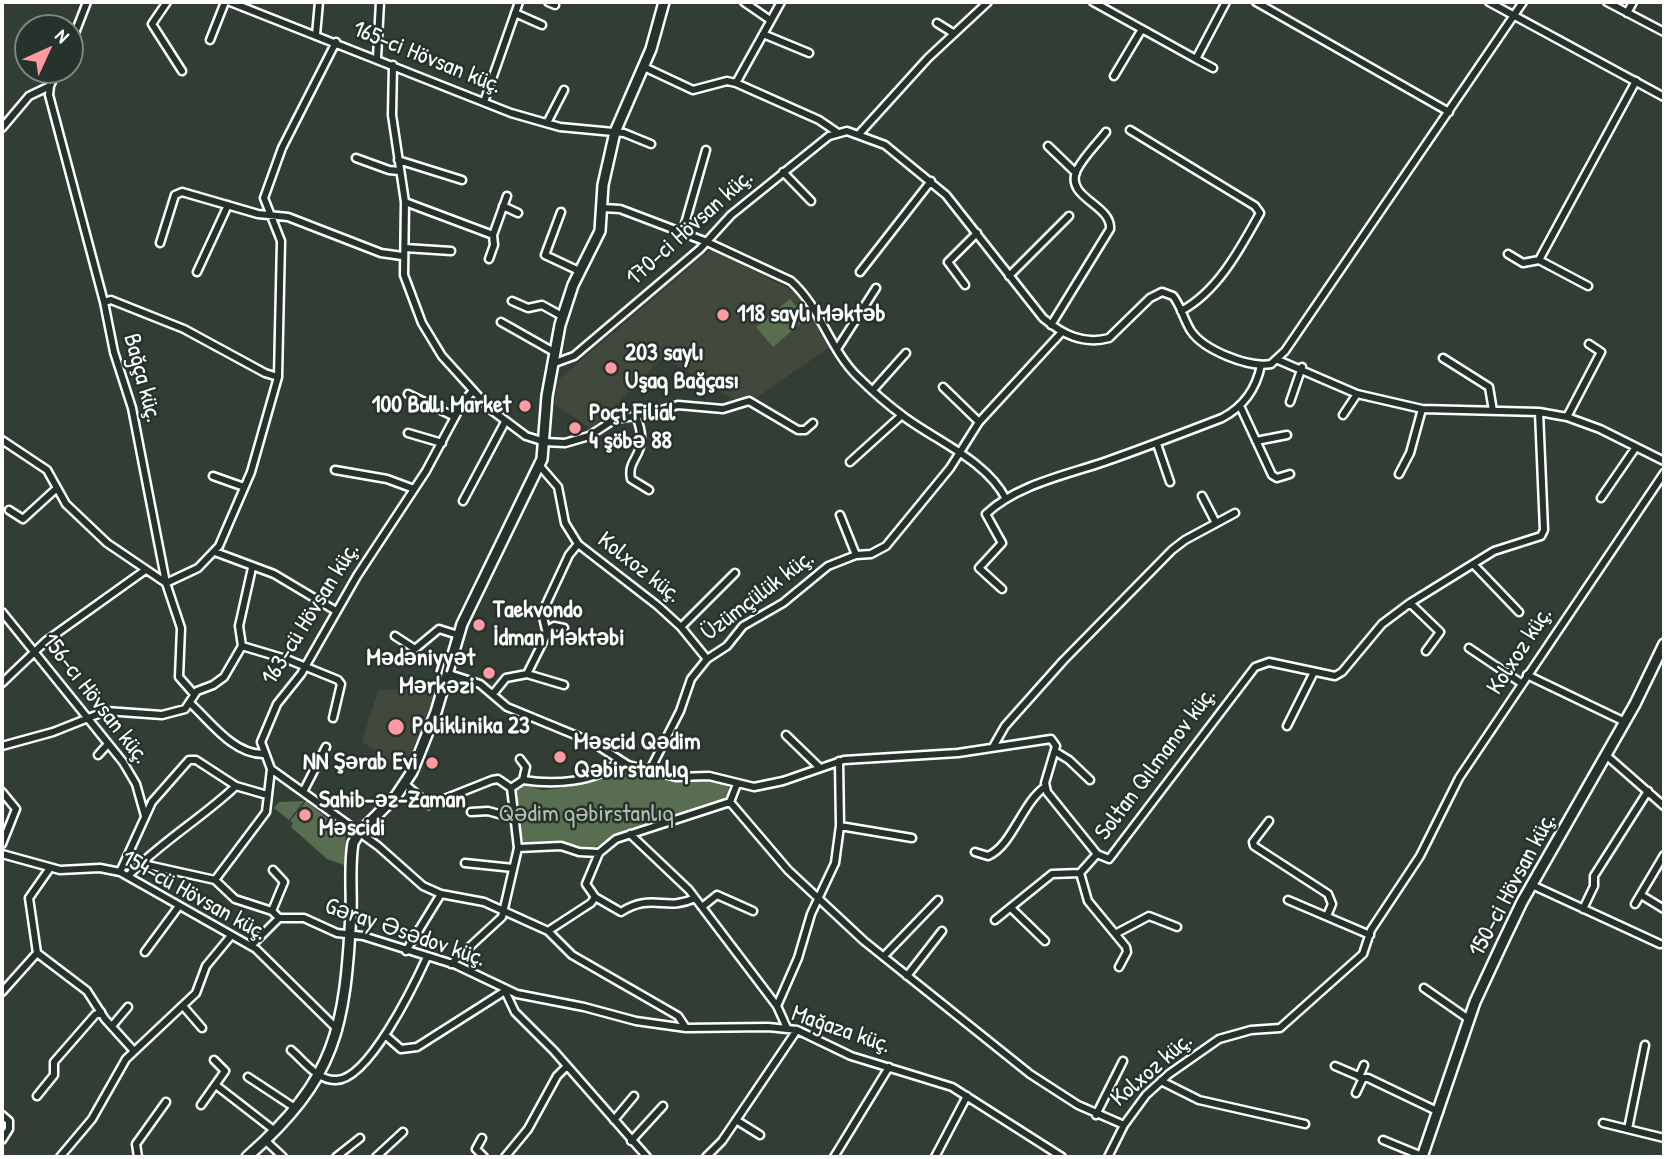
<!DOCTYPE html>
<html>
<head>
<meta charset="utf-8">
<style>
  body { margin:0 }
  #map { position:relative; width:1666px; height:1159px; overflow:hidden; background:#323d34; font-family:"Patrick Hand",sans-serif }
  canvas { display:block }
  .frame { position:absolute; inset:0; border:4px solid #fff; pointer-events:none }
  .north { position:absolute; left:14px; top:14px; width:70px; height:70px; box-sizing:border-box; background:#26332d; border:2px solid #7d8581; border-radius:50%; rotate:45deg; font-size:19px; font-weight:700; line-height:28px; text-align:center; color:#fff }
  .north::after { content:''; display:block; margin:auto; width:24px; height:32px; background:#ff9aa2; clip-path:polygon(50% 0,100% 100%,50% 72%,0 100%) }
</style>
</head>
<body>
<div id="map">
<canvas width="1666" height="1159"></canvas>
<div class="frame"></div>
<div class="north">N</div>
</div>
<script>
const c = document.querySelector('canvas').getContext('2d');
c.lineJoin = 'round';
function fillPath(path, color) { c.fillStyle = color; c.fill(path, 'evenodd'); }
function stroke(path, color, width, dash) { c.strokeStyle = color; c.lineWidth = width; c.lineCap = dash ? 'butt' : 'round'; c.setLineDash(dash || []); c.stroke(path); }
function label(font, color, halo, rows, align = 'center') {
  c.font = font + ' "Patrick Hand",sans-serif'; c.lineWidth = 5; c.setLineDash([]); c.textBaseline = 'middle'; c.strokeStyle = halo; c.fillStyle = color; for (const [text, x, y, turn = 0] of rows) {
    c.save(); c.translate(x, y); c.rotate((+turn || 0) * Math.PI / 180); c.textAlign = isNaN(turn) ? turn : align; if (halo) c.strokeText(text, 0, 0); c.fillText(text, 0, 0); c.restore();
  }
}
const built = new Path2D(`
  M711 249 799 294 830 347 756 398 733 399 663 357 591 429 554 404 558 380Z
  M438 685 407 771 362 742 378 691Z`);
const green = new Path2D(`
  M790 299 807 318 773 347 756 327Z
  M638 771 681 782 709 778 726 783 730 792 727 799 718 804 663 819 590 849 554 843 529 845 521 840 514 798 518 786C528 782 535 790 545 790 576 788 606 773 638 771Z
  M304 801 289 820 274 808 279 802Z
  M306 801 345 833 347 866 327 859 291 827 293 823 290 821Z`);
const street = new Path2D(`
  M167 2 152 24 182 71
  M230 2 511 113 560 127 624 133 651 144
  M548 2 555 5
  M744 2 770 20
  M1093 2 1196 59 1226 2
  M1256 2 1449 112
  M1489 2 1664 97
  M1607 2 1664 32
  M515 13 542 25
  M1627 13 1633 2
  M937 23 953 33
  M763 34 809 53
  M316 35 319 2
  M210 40 225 2
  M70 46 87 2
  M377 58 380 2
  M1196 59 1213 68
  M393 65 392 115 405 202 404 275 422 323 442 356 490 409 526 436 545 442 565 443 589 436 615 419 649 414 678 405 723 409 749 401 798 430H805L813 423
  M644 67 693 90 727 81 736 83 819 120 838 133
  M57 70 50 86 49 95 104 302 114 352 132 408 166 583 181 628 179 677 194 694
  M1114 76 1142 29
  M736 83 781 2
  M484 102 519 2
  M547 123 564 90
  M2 128 29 96 50 86
  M1130 130 1255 206 1260 213C1240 249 1218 291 1181 311
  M859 134 928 58 988 2
  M1048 146 1076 173
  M356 158 389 170 399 171
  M398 160 462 180
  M783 172 811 201
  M405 202 493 235 507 196
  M503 206 518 213
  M603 208 620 209 707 242 791 281C821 308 830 350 858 377 872 391 887 404 903 416 936 441 986 460 1006 499
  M561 212 545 255 579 271
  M682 234 706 150
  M160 243 175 195 182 192 258 214 288 217 381 253 402 256
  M405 248 451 251
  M1508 254 1523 263 1539 260
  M489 259 494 245 493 235
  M197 272 228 205
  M860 272 931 181
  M1009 276 1069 216
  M965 285 948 262 977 233
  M1588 286 1539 260 1636 81
  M512 301 528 308 542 305 562 316
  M104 302 111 300 184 329 265 373 278 377
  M501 322 554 352
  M1051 325 1110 229C1112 205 1066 198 1076 172 1082 158 1097 144 1106 132
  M837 349 876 288
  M1443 358 1489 387 1493 411
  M1278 360 1357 394 1422 409 1539 412 1567 417 1600 429 1664 461
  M552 364 574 356 700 249 731 215 829 136 847 131 885 145 946 195 1043 318C1062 334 1083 345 1109 338L1150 298 1162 292 1173 296C1181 306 1184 320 1191 331 1204 350 1248 368 1271 364L1285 351 1523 2
  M943 387 979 422
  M873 390 906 353
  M472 392 463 402 426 471 357 576 301 674 277 704 261 742 271 769 378 846 423 886 441 894 484 902 548 931 591 903 595 897 586 884 599 853 616 839 730 802 788 870 864 941 1030 1074 1078 1105 1124 1125 1146 1095 1169 1074 1219 1039 1251 1030 1280 1028 1363 954 1371 930 1420 856 1459 778 1664 473
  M408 394 455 417
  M1290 402 1302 367
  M1241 408 1272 475 1277 478 1290 474
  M1343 415 1357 394
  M636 416C652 456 626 455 631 479L649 490
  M1567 417 1601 352 1589 344
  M408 433 442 443
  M2 440 47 470 66 504 107 543 166 583 198 568 219 546 251 472 278 377 281 241 264 198 282 148 336 42
  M1256 441 1287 435
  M1157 444 1170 482
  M850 462 902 415
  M539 465 558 487 565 523 578 544 658 606 681 627 707 659
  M335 470 387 479 414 489
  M1399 474 1410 453 1422 409
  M213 476 244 487
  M1202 496 1216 523
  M1601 498 1636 447
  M463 501 505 422
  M9 510 23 519 57 488
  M840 515 856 555
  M215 552 274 574 336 611
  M1473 564 1519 612
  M1002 589 979 568 1002 543 986 514C1016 485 1066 475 1104 462 1144 448 1183 433 1222 418 1243 407 1256 390 1261 365
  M1410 603 1440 632 1426 651
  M2 612 123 762 136 784 145 816
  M681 627 735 573
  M547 630 554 626 564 628
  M395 636 415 649 439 629 458 635
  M242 646 289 660 338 680 341 684 333 718
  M1469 648 1521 683
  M446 673 480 684 507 707 592 742 628 765 676 777 709 776 754 787 783 781 844 760 958 753 1051 739 1056 746 1045 783 1047 792 1097 854 1109 859 1255 667 1269 662 1335 676 1342 672 1382 624 1410 603 1494 551 1541 536 1544 530 1539 412
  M527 674 564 685
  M1527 675 1625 722
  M2 683 46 641 144 571
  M493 694 506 678 527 674 547 634 542 613 569 555 578 544
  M190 703C211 722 233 754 263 754
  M1287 726 1314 672
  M786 735 820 768
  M2 746 53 732 106 711 162 715 185 709 197 691 213 685 224 677 242 646 239 626 252 568
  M993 747 1005 726 1063 661 1172 550 1185 540 1235 513
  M1056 752 1069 760 1090 780
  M98 755 108 744
  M1607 756 1664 806
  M520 759 526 767 523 780
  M650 770 680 711 691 679 707 659 727 646 743 626 783 603 828 566 856 555 871 554 886 546 950 468 979 422 1062 332
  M405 784 429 805 492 780 498 779 511 788
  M2 792 16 809 2 844
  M303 792 326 747
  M730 802 737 784
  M471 812 488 811 513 818
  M1269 821 1253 842 1254 846 1328 894 1332 904 1327 916
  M840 826 912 838
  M630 834 689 890 777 1006 787 1028
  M518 848 561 846 579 852 599 853
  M975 852 988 856C1012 846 1022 803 1045 787
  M2 854 60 870 100 868 120 872 256 949 338 1030
  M1097 854 1080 873 1088 901 1126 947 1127 952 1119 967
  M465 863 513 868
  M143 864 215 880 235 899 272 911 279 918
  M50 868 29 898 37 953 87 991 105 1019 134 1051
  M120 872 152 802 189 760H196L236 786 267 795
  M128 876C161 842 202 818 236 786
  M215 880 266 812 271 769
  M1532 885 1660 944
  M1641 895 1664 909
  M595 897 621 912C652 892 666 912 695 898
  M1288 900 1370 935
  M1635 904 1664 855
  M702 907 717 895 753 911
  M1011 908 1045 941
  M1583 909 1594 886V876L1648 791
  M272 911 284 882 273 870
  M995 920 1052 874 1080 873
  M548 931 572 955 678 1016 686 1028
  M1117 933 1149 916 1177 927
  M251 946 279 918H304L337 933 363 936 456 965 517 994 584 1007 636 1021 686 1028 768 1027 797 1030 851 1056 952 1087 1062 1157
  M406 951 441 894
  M145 952 179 906
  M884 956 938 900
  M451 964 502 917 518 848 511 788 523 780C554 785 595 783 620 761
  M907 976 942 931
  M1424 988 1470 1020
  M505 991 515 1012 554 1051 647 1157
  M2 992 37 953
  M183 1006 202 1028
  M777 1006 798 958 811 914 835 863 840 826 839 761
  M112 1026 128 1007
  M385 1035 401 1049 417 1047 505 991
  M291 1050C304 1061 317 1080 335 1080 368 1082 415 983 427 957
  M1335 1066 1363 1078
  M248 1077 295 1108
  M1359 1077 1364 1065
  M1161 1081 1199 1100 1305 1124
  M217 1086 275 1131
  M1356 1093 1363 1078H1368L1439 1112
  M37 1096 54 1075V1062L95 1015 101 1012
  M201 1105 225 1071 214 1060
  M2 1115 9 1121V1129L2 1140
  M1096 1115 1123 1061
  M614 1120 634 1096
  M736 1120 760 1135
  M1603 1123 1664 1138
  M1628 1129 1645 1045
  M482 1138 476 1149 484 1157
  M1383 1140 1422 1156
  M266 1141 283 1157
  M631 1141 663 1106
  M60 1157 92 1119 126 1059 196 993 206 966 230 937
  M138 1157 136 1144 166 1102
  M336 1157 360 1138
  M376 1157 403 1132
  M505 1157 528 1129 557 1076 567 1066
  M706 1157 722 1141 797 1030
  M834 1157 889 1067
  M935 1157 967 1096
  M1108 1157 1124 1125`);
const secondary = new Path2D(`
  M247 1157C337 1078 345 1027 351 913 352 890 349 866 353 843L359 833 396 796 412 772 436 712 462 624 542 459 547 396 560 325 573 285 600 231 603 185 615 132 651 49 664 2
  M1422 1157 1475 1002 1501 946 1522 902 1635 704 1664 644`);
const markers = [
  [723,315,7,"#ff9aa2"],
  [611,368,7,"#ff9aa2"],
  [525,406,7,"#ff9aa2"],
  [575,428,7,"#ff9aa2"],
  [479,625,7,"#ff9aa2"],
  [489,673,7,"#ff9aa2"],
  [396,727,9,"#ff9aa2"],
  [560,757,7,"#ff9aa2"],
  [432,763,7,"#ff9aa2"],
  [305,815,7,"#ff9aa2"]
];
const streetNames = [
  ["165-ci Hövsan küç.",427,58,22],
  ["170-ci Hövsan küç.",690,228,-42],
  ["Bağça küç.",142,378,75],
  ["Kolxoz küç.",639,568,38],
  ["Üzümçülük küç.",758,596,-37],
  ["163-cü Hövsan küç.",311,614,-58],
  ["Kolxoz küç.",1520,651,-57],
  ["156-cı Hövsan küç.",95,699,52],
  ["Soltan Qılmanov küç.",1156,764,-53],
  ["150-ci Hövsan küç.",1513,885,-62],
  ["154-cü Hövsan küç.",194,896,29],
  ["Gəray Əsədov küç.",405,933,19],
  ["Mağaza küç.",841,1030,19],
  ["Kolxoz küç.",1152,1070,-41]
];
const poiNames = [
  ["118 saylı Məktəb",737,315],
  ["203 saylı",625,354],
  ["Uşaq Bağçası",625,382],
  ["100 Ballı Market",511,406,"right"],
  ["Poçt Filial",589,414],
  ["4 şöbə 88",589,442],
  ["Taekvondo",493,611],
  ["İdman Məktəbi",493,639],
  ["Mədəniyyət",475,659,"right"],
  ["Mərkəzi",475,687,"right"],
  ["Poliklinika 23",412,727],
  ["Məscid Qədim",574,743],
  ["Qəbirstanlıq",574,771],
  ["NN Şərab Evi",418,763,"right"],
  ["Sahib-əz-Zaman",319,801],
  ["Məscidi",319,829]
];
const parkNames = [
  ["Qədim qəbirstanlıq",586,815]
];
fillPath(built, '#41483c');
fillPath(green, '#596d50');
stroke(street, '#fff', 11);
stroke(secondary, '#fff', 14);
stroke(street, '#26332d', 6);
stroke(secondary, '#26332d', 9);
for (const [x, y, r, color] of markers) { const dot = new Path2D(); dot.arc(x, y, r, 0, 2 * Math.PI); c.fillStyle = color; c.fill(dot); stroke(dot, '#26332d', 2.5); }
label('24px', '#fff', '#26332d', streetNames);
label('bold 24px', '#fff', '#26332d', poiNames, 'left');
label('24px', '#b4bdb0', '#26332d', parkNames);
</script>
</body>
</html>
